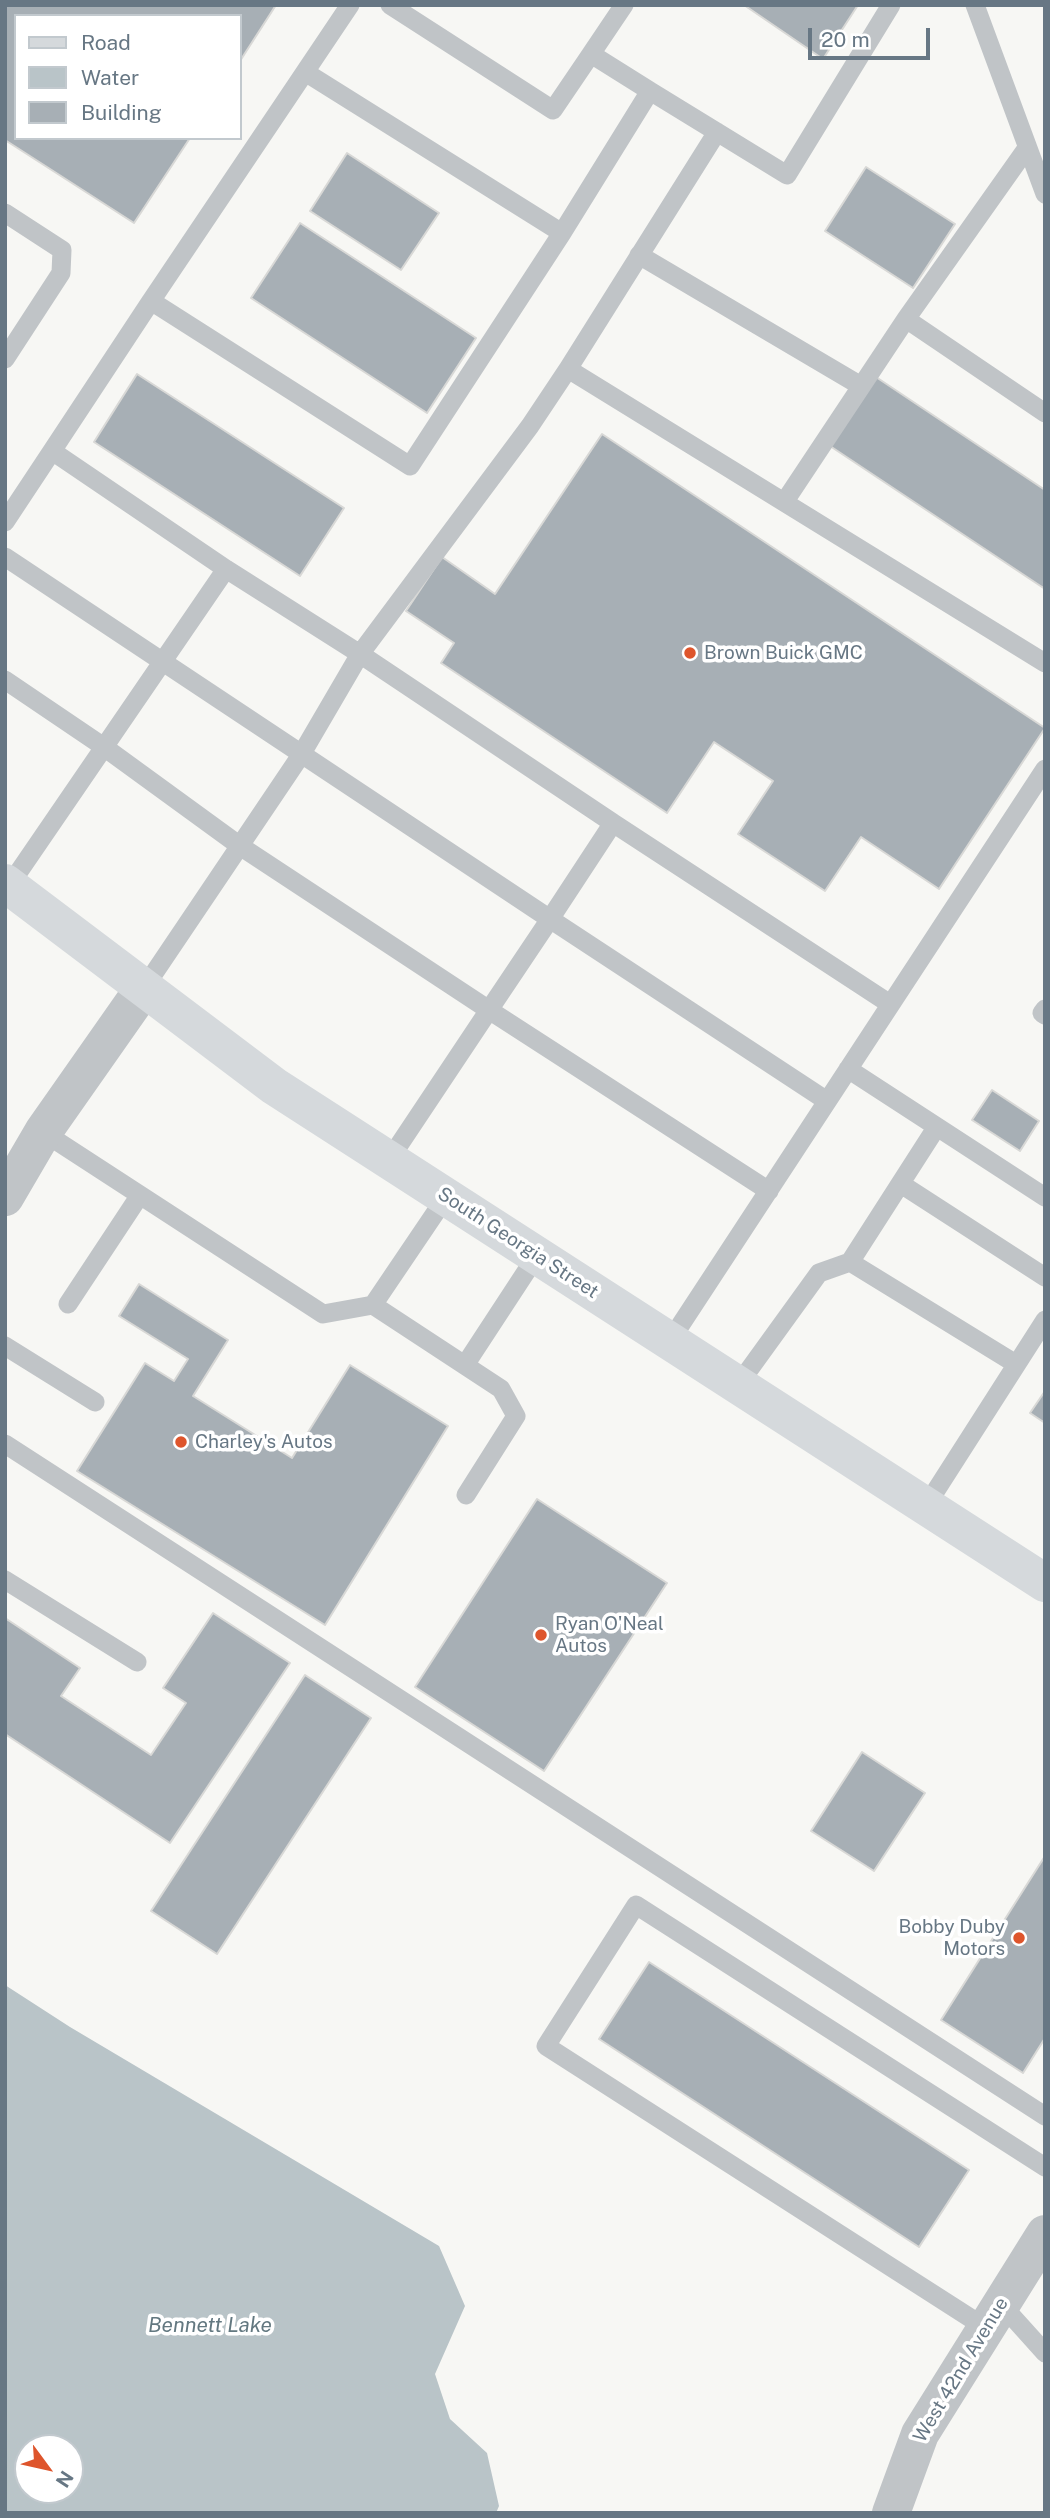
<!DOCTYPE html>
<html>
<head>
<meta charset="utf-8">
<style>
  body { margin:0 }
  #map { position:relative; width:1050px; height:2518px; overflow:hidden; background:#f7f7f4; font-family:"Public Sans",sans-serif }
  canvas { display:block }
  .frame { position:absolute; inset:0; border:7px solid #677784; pointer-events:none }
  .legend { position:absolute; left:14px; top:14px; width:228px; height:126px; box-sizing:border-box; background:#fff; border:2px solid #c2c9ce; margin:0; padding:9px 12px; list-style:none; font-size:21px; color:#677784 }
  .legend li { display:flex; align-items:center; gap:14px; height:35px }
  .legend b { width:35px; border:2px solid #c2c9ce }
  .north { position:absolute; left:14px; top:2434px; width:70px; height:70px; box-sizing:border-box; background:#fff; border:2px solid #c2c9ce; border-radius:50%; rotate:123deg; font-size:19px; font-weight:700; line-height:28px; text-align:center; color:#677784 }
  .north::after { content:''; display:block; margin:auto; width:24px; height:32px; background:#de552c; clip-path:polygon(50% 0,100% 100%,50% 72%,0 100%) }
  .scale { position:absolute; left:808px; top:28px; width:122px; height:32px; box-sizing:border-box; border:4px solid #677784; border-top:0; padding-left:9px; font-size:21px; line-height:24px; white-space:nowrap; color:#677784; -webkit-text-stroke:5px #fff; paint-order:stroke }
</style>
</head>
<body>
<div id="map">
<canvas width="1050" height="2518"></canvas>
<div class="frame"></div>
<ul class="legend">
<li><b style="height:9px;background:#d5d9dc"></b>Road</li>
<li><b style="height:19px;background:#b9c4c8"></b>Water</li>
<li><b style="height:19px;background:#a7afb5"></b>Building</li>
</ul>
<div class="north">N</div>
<div class="scale">20 m</div>
</div>
<script>
const c = document.querySelector('canvas').getContext('2d');
c.lineJoin = 'round';
function fillPath(path, color) { c.fillStyle = color; c.fill(path, 'evenodd'); }
function stroke(path, color, width, dash) { c.strokeStyle = color; c.lineWidth = width; c.lineCap = dash ? 'butt' : 'round'; c.setLineDash(dash || []); c.stroke(path); }
function label(font, color, halo, rows, align = 'center') {
  c.font = font + ' "Public Sans",sans-serif'; c.lineWidth = 7; c.setLineDash([]); c.textBaseline = 'middle'; c.strokeStyle = halo; c.fillStyle = color; for (const [text, x, y, turn = 0] of rows) {
    c.save(); c.translate(x, y); c.rotate((+turn || 0) * Math.PI / 180); c.textAlign = isNaN(turn) ? turn : align; if (halo) c.strokeText(text, 0, 0); c.fillText(text, 0, 0); c.restore();
  }
}
const water = new Path2D(`
  M5 1985 70 2027 439 2246 465 2306 435 2374 450 2419 487 2453 499 2506 496 2513H5ZM28 2448H70V2490H28Z`);
const building = new Path2D(`
  M5 5H276L240 61V16H16V138H190L134 223 5 140Z
  M744 5H858L823 59Z
  M347 153 439 213 401 270 310 211Z
  M866 167 955 224 913 288 825 231Z
  M300 223 476 338 427 413 251 298Z
  M137 374 344 508 300 576 94 442Z
  M876 377 1045 490V589L830 446Z
  M602 434 1045 728 939 889 861 837 825 891 738 834 773 781 714 742 667 813 441 663 454 643 406 611 442 557 495 594Z
  M992 1090 1039 1121 1020 1151 972 1120Z
  M139 1284 228 1340 193 1396 292 1458 350 1365 448 1426 325 1625 77 1471 145 1363 174 1381 188 1359 119 1316Z
  M1045 1391V1423L1030 1413Z
  M537 1499 667 1583 544 1771 415 1687Z
  M213 1613 290 1663 170 1843 5 1734V1618L80 1668 61 1696 151 1755 186 1703 163 1688Z
  M305 1675 371 1718 217 1954 151 1911Z
  M862 1752 925 1793 874 1871 811 1831Z
  M1045 1856V2038L1023 2073 941 2020Z
  M649 1962 969 2170 919 2247 599 2039Z`);
const service = new Path2D(`
  M390 5 553 110 591 54
  M624 5 591 54 650 91
  M975 5 1045 194
  M305 72 350 5
  M717 132 568 369 1045 663
  M5 213 62 250 61 273 5 359
  M639 255 861 386
  M151 301 305 72 562 233
  M906 319 1045 413
  M52 451 151 301 410 466 562 233 650 91 787 175 891 5
  M785 501 906 319 1027 148
  M5 522 52 451 226 569 360 654 613 823
  M5 557 550 919 489 1010 240 846 104 747 5 680
  M9 886 226 569
  M144 988 301 755 360 654 530 426 568 369
  M1045 1009 1042 1013 1045 1015
  M848 1069 1045 1197
  M827 1101 550 919 613 823 890 1004
  M936 1128 850 1262 1016 1364
  M43 1132 323 1314 373 1305 501 1389 516 1416 466 1495
  M389 1160 489 1010 769 1191
  M901 1184 1045 1277
  M68 1304 140 1195
  M373 1305 446 1197
  M670 1341 1045 769
  M5 1346 95 1402
  M465 1365 537 1255
  M738 1385 819 1273 850 1262
  M5 1444 1045 2116
  M926 1506 1045 1320
  M5 1580 137 1662
  M1001 2304 1045 2353
  M986 2328 546 2046 636 1905 1045 2167`);
const minor = new Path2D(`
  M5 1197 43 1132 144 988`);
const tertiary = new Path2D(`
  M891 2513 920 2434 1045 2234`);
const secondary = new Path2D(`
  M5 883 274 1086 1045 1583`);
const markers = [
  [690,653,7,"#de552c"],
  [181,1442,7,"#de552c"],
  [541,1635,7,"#de552c"],
  [1019,1938,7,"#de552c"]
];
const poiNames = [
  ["Brown Buick GMC",704,653],
  ["Charley's Autos",195,1442],
  ["Ryan O'Neal",555,1624],
  ["Autos",555,1646],
  ["Bobby Duby",1005,1927,"right"],
  ["Motors",1005,1949,"right"]
];
const streetNames = [
  ["South Georgia Street",518,1243,33],
  ["West 42nd Avenue",961,2370,-59]
];
const waterNames = [
  ["Bennett Lake",210,2326]
];
fillPath(water, '#b9c4c8');
fillPath(building, '#a7afb5');
stroke(building, '#d8d8d6', 2);
stroke(service, '#c0c4c7', 19);
stroke(minor, '#c0c4c7', 38);
stroke(tertiary, '#c0c4c7', 38);
stroke(secondary, '#d5d9dc', 38);
for (const [x, y, r, color] of markers) { const dot = new Path2D(); dot.arc(x, y, r, 0, 2 * Math.PI); c.fillStyle = color; c.fill(dot); stroke(dot, '#fff', 2.5); }
label('19px', '#677784', '#fff', poiNames, 'left');
label('19px', '#677784', '#fff', streetNames);
label('italic 21px', '#637880', '#fff', waterNames);
</script>
</body>
</html>
